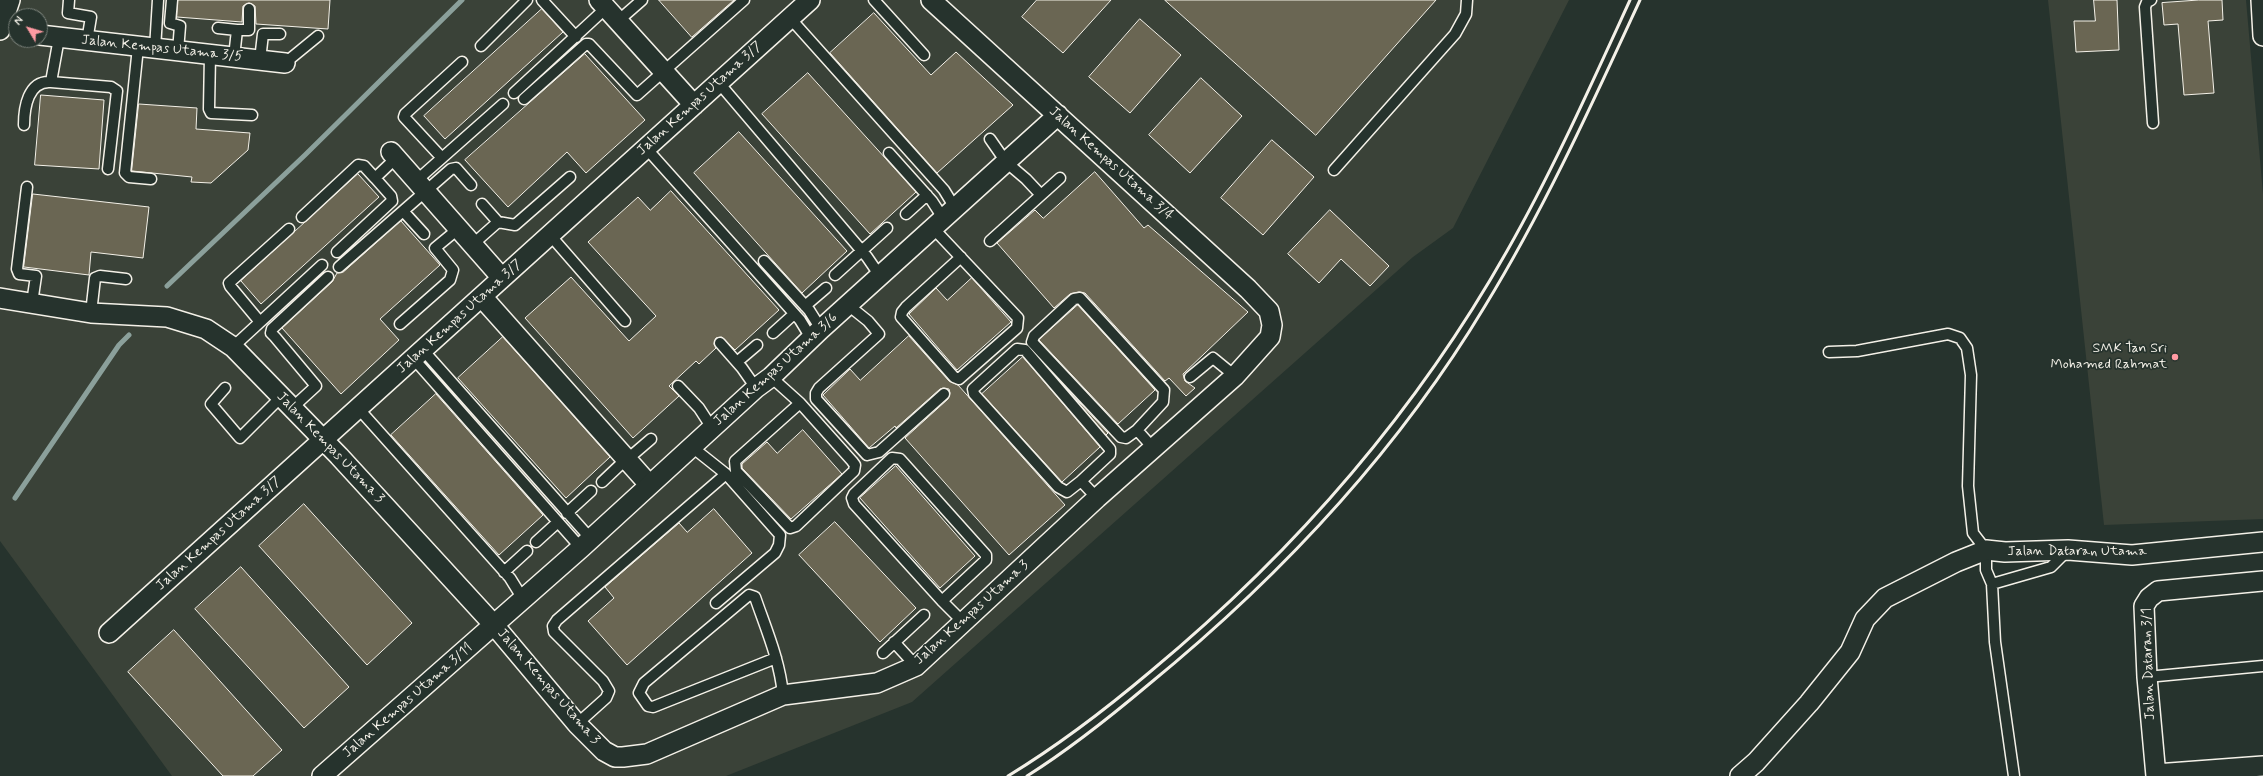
<!DOCTYPE html>
<html>
<head>
<meta charset="utf-8">
<style>
  body { margin:0 }
  #map { position:relative; width:2263px; height:776px; overflow:hidden; background:#26332d; font-family:Mynerve,sans-serif }
  canvas { display:block }
  .north { position:absolute; left:8px; top:8px; width:40px; height:40px; box-sizing:border-box; background:#26332d; border:1px solid #787f78; border-radius:50%; rotate:308deg; font-size:11px; font-weight:700; line-height:16px; text-align:center; color:#f4f1e8 }
  .north::after { content:''; display:block; margin:auto; width:14px; height:18px; background:#ff9aa2; clip-path:polygon(50% 0,100% 100%,50% 72%,0 100%) }
</style>
</head>
<body>
<div id="map">
<canvas width="2263" height="776"></canvas>
<div class="north">N</div>
</div>
<script>
const c = document.querySelector('canvas').getContext('2d');
c.lineJoin = 'round';
function fillPath(path, color) { c.fillStyle = color; c.fill(path, 'evenodd'); }
function stroke(path, color, width, dash) { c.strokeStyle = color; c.lineWidth = width; c.lineCap = dash ? 'butt' : 'round'; c.setLineDash(dash || []); c.stroke(path); }
function label(font, color, halo, rows, align = 'center') {
  c.font = font + ' Mynerve,sans-serif'; c.lineWidth = 3.5; c.setLineDash([]); c.textBaseline = 'middle'; c.strokeStyle = halo; c.fillStyle = color; for (const [text, x, y, turn = 0] of rows) {
    c.save(); c.translate(x, y); c.rotate((+turn || 0) * Math.PI / 180); c.textAlign = isNaN(turn) ? turn : align; if (halo) c.strokeText(text, 0, 0); c.fillText(text, 0, 0); c.restore();
  }
}
const built = new Path2D(`
  M0 0H1569L1453 228 1413 257 912 702 726 776H172L0 541ZM16 16H40V40H16Z
  M2048 0H2246L2263 194V519L2104 525Z`);
const stream = new Path2D(`
  M167 286 305 155 462 0
  M15 498 119 345 129 335`);
const building = new Path2D(`
  M178 0H330L328 29 256 24 255 6 249 3 243 6 242 22 177 17Z
  M659 0H734L692 37Z
  M1037 0H1111L1063 53 1022 17Z
  M1165 0H1436L1316 135Z
  M2094 0H2117L2119 50 2076 52 2074 21H2095Z
  M2199 0H2222L2223 20 2208 21 2214 93 2184 95 2178 24 2164 25 2162 3Z
  M542 9 563 32 445 139 424 116Z
  M874 13 931 75 956 52 1013 105 937 173 830 53Z
  M1140 19 1181 55 1130 113 1089 77Z
  M585 54 645 120 586 173 567 152 508 207 465 160Z
  M808 73 916 192 870 234 762 114Z
  M1201 78 1242 116 1190 173 1149 135Z
  M41 95 104 100 99 169 35 165Z
  M139 104 197 108 196 129 250 133 248 150 211 183 191 182 192 177 132 171Z
  M739 132 847 251 802 293 694 173Z
  M1272 140 1314 177 1263 235 1221 198Z
  M1095 172 1144 228 1148 225 1248 312 1183 374 1185 381 1195 388 1186 396 1169 378 1165 381 1085 293 1079 292 1070 294 1054 308 997 243 1035 210 1043 218Z
  M358 174 379 197 261 304 241 281Z
  M671 191 779 310 735 350 722 337 716 338 714 344 716 348 699 364 696 361 669 386 679 396 633 438 525 318 571 277 629 341 656 316 588 242 638 197 650 210Z
  M33 194 149 207 143 258 91 252 89 275 24 267Z
  M1330 210 1389 266 1370 286 1341 259 1319 283 1288 254Z
  M401 221 440 265 380 319 399 340 341 394 282 328 332 282 337 273 343 272Z
  M972 278 1011 322 957 370 909 314 936 288 947 300Z
  M1078 305 1155 390 1118 424 1039 340Z
  M909 336 949 381 958 385 1065 505 1009 555 905 438 948 399 950 393 949 389 943 388 940 389 896 428 895 426 869 448 823 395 850 369 860 380Z
  M503 337 610 457 566 498 458 378Z
  M1023 357 1100 447 1062 482 982 394Z
  M1066 388 1108 433 1106 435Z
  M436 394 543 515 499 555 391 435Z
  M803 430 842 474 791 519 742 468V464L767 442 777 453Z
  M896 466 975 556 940 588 860 498Z
  M304 504 412 623 367 665 259 546Z
  M714 509 752 553 627 665 588 621 614 598 605 587 679 523 687 532Z
  M835 522 916 608 880 642 799 555Z
  M241 567 349 687 304 728 195 609Z
  M174 630 282 750 253 776H223L128 672Z`);
const lane = new Path2D(`
  M69 0 68 13 91 17 87 41
  M172 0 170 23 180 26 178 51
  M542 0 576 37
  M874 0 924 55
  M2151 0 2147 2 2145 7 2153 123
  M790 18 944 190 955 208
  M618 21 642 0
  M218 28 237 30 234 57
  M237 30H249V9
  M59 38 51 82 111 87 117 91 108 169
  M481 46 527 0
  M138 47 125 173 129 177 151 179
  M155 49 158 0
  M210 55 209 109 211 113 252 115
  M260 60 263 34H280
  M285 63 318 36
  M719 83 867 257 880 276
  M514 93 606 8
  M524 99 586 44H589L637 95 744 0
  M24 125C24 108 28 80 51 82
  M990 139 1006 162 1026 179 1041 195
  M646 148 800 320 811 338
  M889 153 932 201 943 218
  M442 158 404 117 405 114 462 62
  M1334 170 1455 34 1466 14 1467 0
  M416 181 503 104
  M27 187 17 269 19 274 36 276 32 303
  M482 204 498 222
  M403 211 424 234
  M906 214 927 195
  M302 217 358 165 364 166 375 178 396 158
  M933 228 1018 318 1017 328 959 379 954 377 901 317 902 312 906 307 961 257
  M550 235 625 321
  M990 241 1060 178
  M472 245 498 222 515 225 570 177
  M337 252 392 201 391 196 375 178
  M764 261 809 310 821 329
  M339 267 451 169 456 168 471 185
  M835 275 887 228
  M485 293 653 482
  M478 300 646 488
  M848 305 868 321 879 334 819 388 816 393V399L867 455 879 452 944 394
  M805 306 826 288
  M91 313 95 278 100 276 126 279
  M260 322 230 286 229 283 289 229
  M400 324 450 280 453 270 435 248 458 229
  M773 333 794 314
  M720 343 742 368 756 388
  M233 347 322 265
  M423 350 591 539
  M1829 352 1857 351 1948 334 1960 338 1967 348 1971 375 1968 486 1973 533 1986 550V570L1992 584 2051 567 2068 550
  M413 358 581 548
  M737 362 757 345
  M771 377 800 403 852 461 855 465 854 471 796 526 790 528 736 471 735 461 800 403
  M1190 377 1213 358 1235 376
  M678 386 699 408 712 428
  M225 388 211 404 240 438 281 397
  M292 408 316 386 275 337 271 333 272 329 328 277
  M358 408 510 578 523 599
  M1137 430 1126 438 1121 437 1032 342 1034 336 1074 299 1080 298 1164 390 1163 402 1137 430 1154 449
  M692 447 726 474 780 535 779 545 775 553 716 603
  M630 457 651 439
  M1081 481 1067 492 1058 487 974 394 973 389 1017 349 1025 350 1110 449V454L1081 481 1097 498
  M602 482 622 463
  M567 513 591 491
  M536 542 558 522
  M504 572 527 551
  M1992 584 1995 642 2014 776
  M942 601 854 504 852 498 854 494 892 458 900 459 986 555V560L942 601 963 622
  M894 642 916 666
  M883 653 924 615
  M776 658 653 707 648 706 639 693 644 683 749 595 755 597C766 629 780 661 783 695
  M2147 677 2263 666
  M577 724 606 698 609 691 603 681 554 632 553 626 557 620 726 474`);
const street = new Path2D(`
  M599 0 694 105
  M2261 0 2263 36
  M0 30 10 0
  M40 35 285 63
  M391 152 502 278
  M0 298 91 313 167 317 206 329 233 347 339 456 494 625 577 724 604 751 615 757H623L647 754 783 695 877 683 916 666 1097 498 1235 376 1270 337 1272 325 1269 311 1248 289 931 0
  M109 633 810 0
  M2156 774 2263 766
  M322 776 581 548 756 388 771 377 821 329 1058 115
  M1740 776 1756 762 1809 703 1850 652 1865 619 1885 598 1956 562 1986 550 2005 552 2068 550 2132 555 2263 542
  M2156 776 2147 677 2144 606 2149 598 2158 591 2263 581`);
const rail = new Path2D(`
  M1008 776C1059 745 1106 709 1151 671 1293 553 1416 412 1507 251 1553 170 1591 85 1630 0
  M1027 776C1070 749 1110 717 1148 685 1279 578 1398 451 1485 306 1545 208 1592 104 1640 0`);
const markers = [
  [2175,357,4,"#ff9aa2"]
];
const streetNames = [
  ["Jalan Kempas Utama 3/5",162,49,6],
  ["Jalan Kempas Utama 3/7",700,99,-42],
  ["Jalan Kempas Utama 3/4",1111,164,42],
  ["Jalan Kempas Utama 3/7",460,317,-42],
  ["Jalan Kempas Utama 3/6",776,370,-42],
  ["Jalan Kempas Utama 3",330,448,46],
  ["Jalan Kempas Utama 3/7",219,534,-42],
  ["Jalan Dataran Utama",2077,552],
  ["Jalan Kempas Utama 3",972,613,-42],
  ["Jalan Dataran 3/1",2149,664,-92],
  ["Jalan Kempas Utama 3",548,687,49],
  ["Jalan Kempas Utama 3/11",408,701,-41]
];
const poiNames = [
  ["SMK Tan Sri",2167,349],
  ["Mohamed Rahmat",2167,365]
];
fillPath(built, '#3a4238');
stroke(stream, '#8ba09b', 5);
fillPath(building, '#6a6653');
stroke(building, '#f4f1e8', 1);
stroke(lane, '#f4f1e8', 13);
stroke(street, '#f4f1e8', 22);
stroke(lane, '#26332d', 10);
stroke(street, '#26332d', 19);
stroke(rail, '#f4f1e8', 3);
for (const [x, y, r, color] of markers) { const dot = new Path2D(); dot.arc(x, y, r, 0, 2 * Math.PI); c.fillStyle = color; c.fill(dot); stroke(dot, '#26332d', 1.5); }
label('14px', '#f4f1e8', '#26332d', streetNames);
label('14px', '#f4f1e8', '#26332d', poiNames, 'right');
</script>
</body>
</html>
